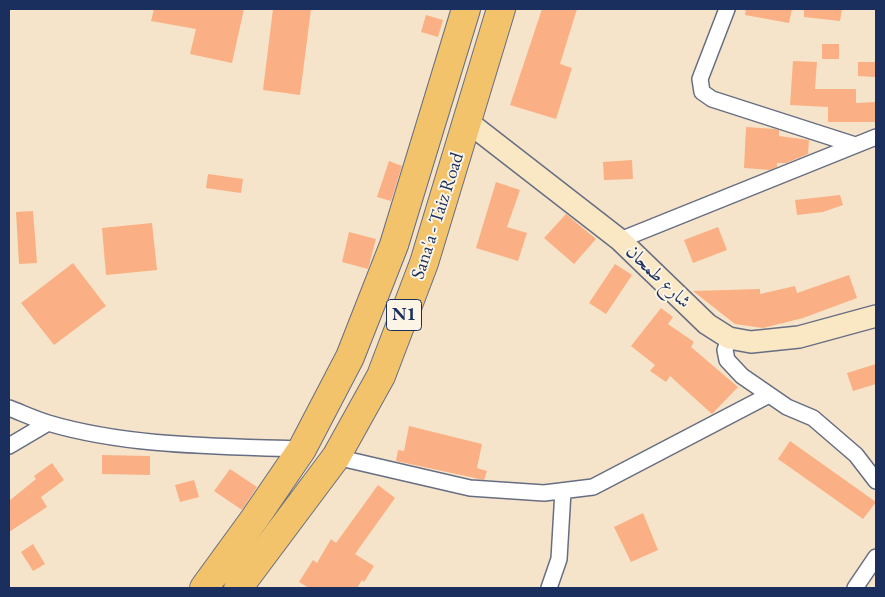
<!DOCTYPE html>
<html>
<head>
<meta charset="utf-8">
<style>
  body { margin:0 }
  #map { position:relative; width:885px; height:597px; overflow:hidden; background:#f5e4c9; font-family:"EB Garamond",serif }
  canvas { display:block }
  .frame { position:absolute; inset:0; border:10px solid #1b2f5e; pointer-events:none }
</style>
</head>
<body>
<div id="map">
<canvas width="885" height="597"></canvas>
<div class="frame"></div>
</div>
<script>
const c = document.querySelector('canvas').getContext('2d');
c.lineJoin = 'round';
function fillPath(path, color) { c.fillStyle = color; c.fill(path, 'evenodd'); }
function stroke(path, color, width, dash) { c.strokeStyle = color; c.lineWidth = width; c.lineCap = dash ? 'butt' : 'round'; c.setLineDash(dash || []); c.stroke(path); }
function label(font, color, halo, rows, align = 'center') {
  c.font = font + ' "EB Garamond",Amiri,serif'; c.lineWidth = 4; c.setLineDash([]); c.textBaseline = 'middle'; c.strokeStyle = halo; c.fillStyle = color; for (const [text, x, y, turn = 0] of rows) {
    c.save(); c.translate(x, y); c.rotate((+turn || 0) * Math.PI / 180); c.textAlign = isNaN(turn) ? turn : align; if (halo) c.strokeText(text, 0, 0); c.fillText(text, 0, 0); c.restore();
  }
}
const building = new Path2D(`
  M154 9H244L232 63 190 54 196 29 151 21Z
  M273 9H311L300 95 263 90Z
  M542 9H577L560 64 572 68 556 119 510 105Z
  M746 9H792L789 23 745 15Z
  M804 9H842L840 21 804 17Z
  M426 15 443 20 438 37 421 32Z
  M822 44H839V59H822Z
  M793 61 817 62 815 89H856V103L876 102V122H828V107L790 105Z
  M858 62H875V77L858 76Z
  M746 127 775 129 779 130V136L809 140 808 154 786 163H777V167L770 170 744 168Z
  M632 160 633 179 604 180 603 162Z
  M389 161 402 166 391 201 377 197Z
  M208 174 243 179 241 193 206 188Z
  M496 182 520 190 507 227 527 233 518 261 476 248Z
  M840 195 843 205 823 212 797 215 795 200Z
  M33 211 37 263 19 264 16 212Z
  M566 214 596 239 574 264 544 238Z
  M152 223 157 270 106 275 102 228Z
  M718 227 727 250 693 263 684 240Z
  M349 232 376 239 368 269 342 262Z
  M73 263 106 306 54 345 21 303Z
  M615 264 632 275 606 314 589 303Z
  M849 275 857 298 803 318 763 328 735 324 693 291 760 289V294L795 286 797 293Z
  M661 308 673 317 668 324 694 342 691 347 738 387 712 414 670 376 666 382 650 371 655 365 631 346Z
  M876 364V384L853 391 847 373Z
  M409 426 482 444 477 468 487 471 484 480 396 461 398 450 404 451Z
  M790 441 876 502 863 519 778 459Z
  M102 455 150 456V475L102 474Z
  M52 463 64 480 41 497 47 507 9 532V501L36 479 34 476Z
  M230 469 257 487 242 510 214 491Z
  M194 480 199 497 180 502 175 485Z
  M378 485 395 498 355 554 374 566 364 582 362 580 357 588H309L299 582 313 560 317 563 331 539 336 543Z
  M643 513 658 550 631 562 614 527Z
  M33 544 45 564 33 571 21 552Z`);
const street = new Path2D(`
  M727 9 700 79 702 92 712 99 855 145
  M620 240 876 137
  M729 338 725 350 727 360 742 376 787 407 813 418 856 455 876 481
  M9 408C22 413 35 419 48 423 129 447 218 446 302 449
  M9 446 48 423
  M336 457 470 488 544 493 593 487 769 395
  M549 588 559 559 563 491
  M855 588 876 557`);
const secondary = new Path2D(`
  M468 122 620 240 707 324 729 338 751 342 799 337 876 316`);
const highway = new Path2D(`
  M204 588 255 518 302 449 350 357 394 245 466 9
  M238 588 336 457 381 376 424 263 501 9`);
const shields = [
  [404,315,35]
];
const shieldNames = [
  ["N1",404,315]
];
const streetNames = [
  ["Sana'a - Taiz Road",438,216,-72],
  ["شارع طمحان",658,277,44]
];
fillPath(building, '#fab084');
stroke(street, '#676e83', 18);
stroke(secondary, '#676e83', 24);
stroke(highway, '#676e83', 30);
stroke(street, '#fff', 15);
stroke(secondary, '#fae7c3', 21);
stroke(highway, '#f2c36a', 28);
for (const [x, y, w] of shields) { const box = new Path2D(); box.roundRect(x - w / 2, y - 15.5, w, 31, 4); c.fillStyle = '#fcf5e5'; c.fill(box); stroke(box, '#1b2f5e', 1); }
label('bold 18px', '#1b2f5e', null, shieldNames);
label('19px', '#1b2f5e', '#fcf5e5', streetNames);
</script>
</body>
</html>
